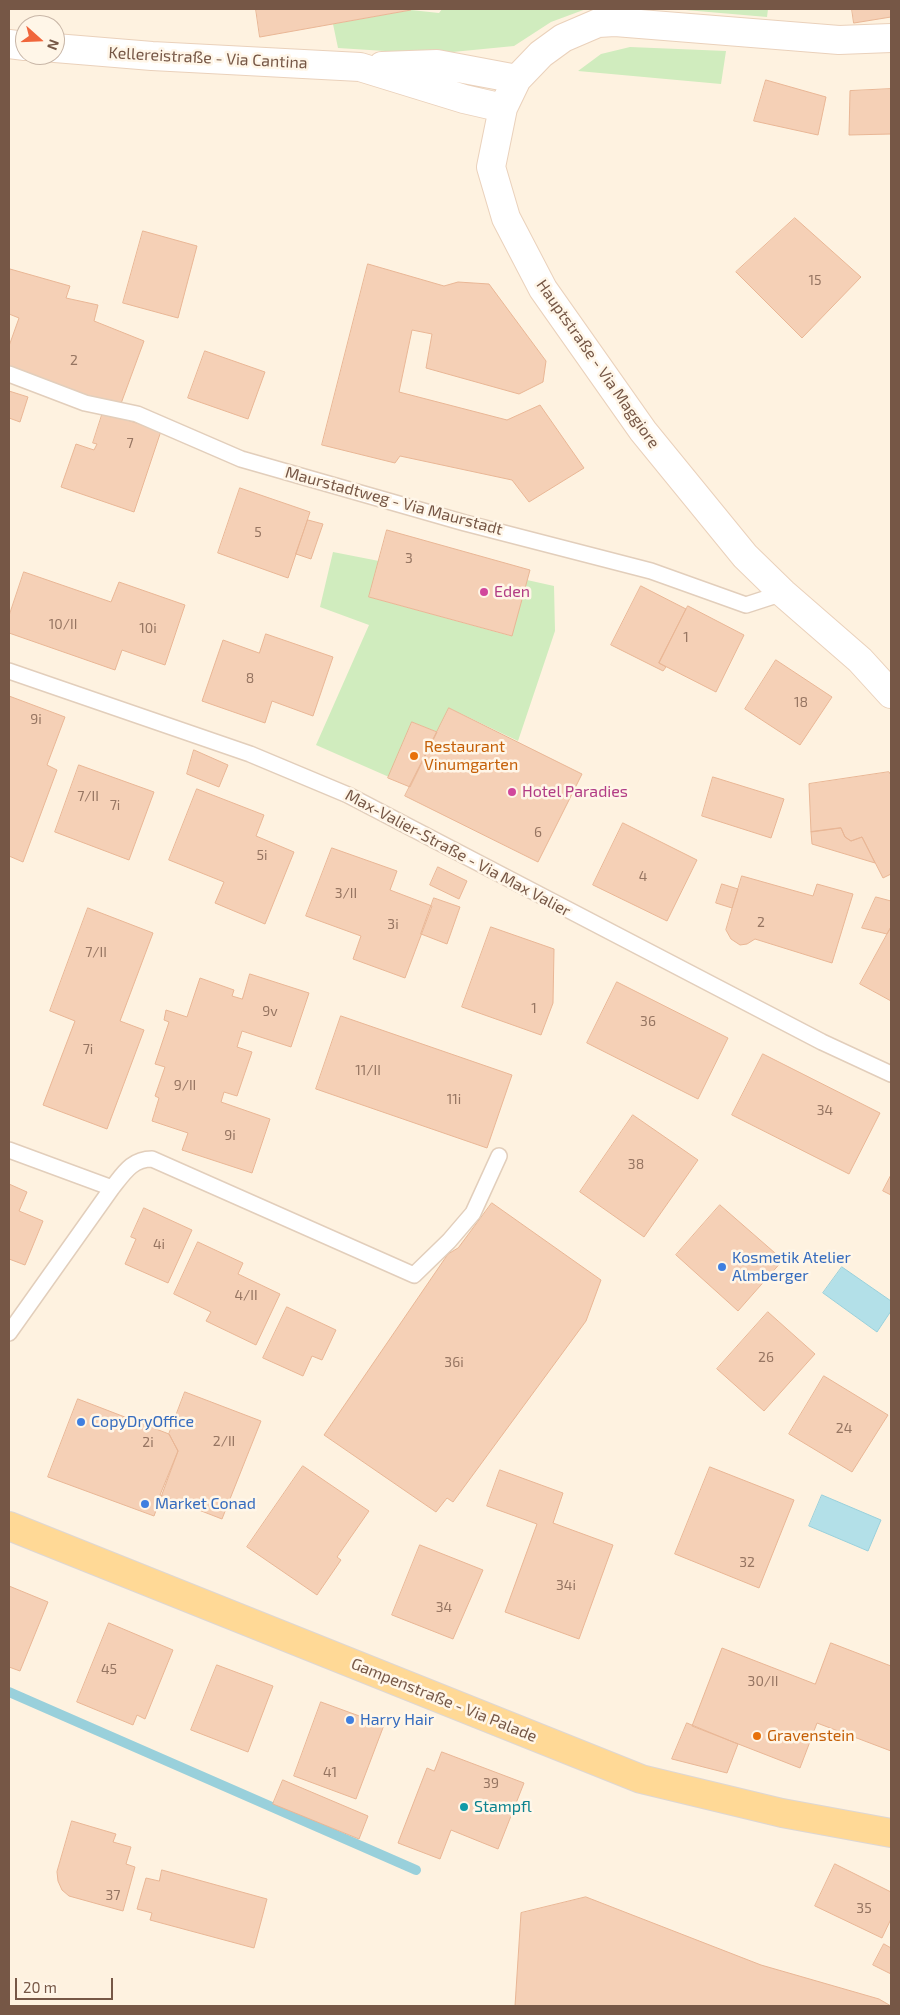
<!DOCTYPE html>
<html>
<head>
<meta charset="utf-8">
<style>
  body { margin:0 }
  #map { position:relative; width:900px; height:2015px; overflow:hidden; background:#fef2e0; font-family:"Exo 2",sans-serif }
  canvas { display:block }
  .frame { position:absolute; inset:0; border:10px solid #765746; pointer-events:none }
  .north { position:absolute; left:15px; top:15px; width:50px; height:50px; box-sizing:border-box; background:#fff6e8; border:1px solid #c8b6a7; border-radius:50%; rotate:110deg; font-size:14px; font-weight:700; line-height:20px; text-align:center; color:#765746 }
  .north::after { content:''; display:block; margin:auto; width:18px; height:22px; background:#f0663c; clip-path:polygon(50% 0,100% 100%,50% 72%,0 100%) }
  .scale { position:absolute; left:15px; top:1978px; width:98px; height:22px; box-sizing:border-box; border:2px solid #765746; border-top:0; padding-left:6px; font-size:15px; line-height:18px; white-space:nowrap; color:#765746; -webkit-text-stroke:4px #fff6e8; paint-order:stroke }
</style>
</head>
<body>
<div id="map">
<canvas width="900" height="2015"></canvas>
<div class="frame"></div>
<div class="north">N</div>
<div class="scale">20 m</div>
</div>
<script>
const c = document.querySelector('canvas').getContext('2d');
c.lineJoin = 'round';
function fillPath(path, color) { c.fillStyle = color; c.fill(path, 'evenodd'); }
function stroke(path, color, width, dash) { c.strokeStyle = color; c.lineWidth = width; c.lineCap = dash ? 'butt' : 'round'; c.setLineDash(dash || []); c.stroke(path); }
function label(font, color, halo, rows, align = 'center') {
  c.font = font + ' "Exo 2",sans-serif'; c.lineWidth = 5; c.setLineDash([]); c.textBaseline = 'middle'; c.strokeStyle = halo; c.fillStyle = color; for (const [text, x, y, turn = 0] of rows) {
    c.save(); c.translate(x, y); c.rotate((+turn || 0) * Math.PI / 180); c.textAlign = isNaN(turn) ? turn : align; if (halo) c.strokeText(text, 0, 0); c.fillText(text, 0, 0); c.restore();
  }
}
const green = new Path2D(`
  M442 9H586L551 22 514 46 432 54 338 48 333 24 411 10 439 13Z
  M674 9H768L767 17Z
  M630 47 726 51 721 84 578 71 601 54Z
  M333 552 379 561 369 597 511 636 527 580 554 586 555 631 518 741 449 708 437 732 412 722 389 777 316 745 369 625 320 607Z`);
const water = new Path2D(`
  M842 1267 891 1301V1311L877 1332 823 1293Z
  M822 1495 881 1520 868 1551 809 1526Z`);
const stream = new Path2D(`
  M9 1692 416 1870`);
const building = new Path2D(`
  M256 9H411V10L260 37Z
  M852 9H891V17L854 23Z
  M766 80 826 97 818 135 754 121Z
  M891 89V134L849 135 850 91Z
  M795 218 861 277 802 338 736 272Z
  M143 231 197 246 178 318 123 303Z
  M368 264 444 286 458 282 489 284 546 361 543 382 519 394 426 368 432 334 412 330 399 392 507 420 540 405 584 468 529 502 512 480 400 456 395 463 322 445Z
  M10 269 70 286 66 298 98 305 94 321 144 341 119 409 9 368V346L19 318 9 314Z
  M205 351 265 372 248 419 188 398Z
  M9 391 28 397 20 422 9 418Z
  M103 412 161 431 134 512 61 487 76 444 94 450 97 444 93 443Z
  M240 488 310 512 288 578 218 553Z
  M308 520 323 524 311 559 296 554Z
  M387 530 530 570 512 636 369 597Z
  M24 572 111 602 119 582 185 605 165 665 122 650 115 670 9 633V616Z
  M641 586 686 609 659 663 666 667 663 671 611 645Z
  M688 606 744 635 716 692 659 663Z
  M266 634 333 657 313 716 272 701 265 723 202 701 223 640 259 653Z
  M776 660 832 697 800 745 745 709Z
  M9 696 65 717 47 765 57 770 23 862 9 856Z
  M449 708 582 774 538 862 405 796Z
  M412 722 437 732 410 787 388 778Z
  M194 750 228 765 219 787 187 774Z
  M79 765 154 792 129 860 55 832Z
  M889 772 891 775V874L883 878 862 837 851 841 845 837 841 828 811 832 809 784Z
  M713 777 784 799 771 838 702 816Z
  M197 789 264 815 256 836 294 852 265 924 215 903 224 882 169 860Z
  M623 823 697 860 667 921 593 885Z
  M841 828 845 837 851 841 862 837 875 863 812 844 811 832Z
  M332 848 397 871 390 890 432 906 405 978 353 959 361 936 306 916Z
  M438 867 467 881 459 899 430 885Z
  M742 876 813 896 817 884 853 894 832 963 755 939 747 944 740 945 731 939 726 930Z
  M722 884 738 889 732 908 716 903Z
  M876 897 891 901V927L887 934 862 928Z
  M434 898 460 907 447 944 421 934Z
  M88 908 153 933 120 1021 144 1030 107 1129 43 1105 75 1021 50 1011Z
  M491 927 554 949 553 1003 541 1035 462 1007Z
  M891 927V1001L860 984Z
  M250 974 309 993 291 1047 242 1031 237 1047 252 1052 237 1096 224 1092 221 1102 270 1119 252 1173 182 1150 188 1133 152 1121 159 1098 155 1096 165 1067 155 1064 169 1022 164 1020 166 1010 187 1017 200 978 234 990 232 996 242 999Z
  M617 982 728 1038 698 1099 587 1043Z
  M341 1016 512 1075 487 1148 316 1089Z
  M763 1054 880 1113 849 1174 732 1115Z
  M633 1115 698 1160 644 1237 580 1192Z
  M891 1175V1195L883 1191Z
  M9 1184 27 1192 19 1211 43 1221 25 1265 9 1259Z
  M492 1203 601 1280 586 1321 453 1502 447 1498 436 1512 324 1435 448 1254 458 1248Z
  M720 1205 783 1260 738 1311 676 1255Z
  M144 1208 192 1230 168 1283 125 1264 136 1239 131 1237Z
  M198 1242 243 1263 238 1274 280 1294 256 1345 206 1321 211 1312 174 1294Z
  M287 1307 336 1330 322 1360 312 1356 303 1376 263 1358Z
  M768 1312 815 1354 764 1411 717 1369Z
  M824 1376 888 1415 852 1472 789 1434Z
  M185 1392 261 1421 222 1519 160 1495 178 1451 169 1434Z
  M78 1399 169 1434 178 1451 154 1516 48 1477Z
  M303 1466 369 1511 337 1557 341 1560 317 1595 247 1547Z
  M710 1467 794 1500 759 1588 675 1554Z
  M500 1470 563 1493 553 1523 613 1545 579 1639 505 1612 537 1524 487 1506Z
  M420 1545 483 1570 453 1639 392 1615Z
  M9 1586 48 1602 20 1671 9 1667Z
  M109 1623 173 1650 145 1719 137 1715 133 1725 77 1702Z
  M831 1643 891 1666V1751L817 1723 800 1768 692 1726 722 1648 815 1684Z
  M217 1665 273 1686 248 1752 191 1730Z
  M321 1702 384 1725 356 1799 294 1776Z
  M687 1723 738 1744 727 1773 672 1759Z
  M442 1752 524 1783 498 1849 451 1830 440 1859 398 1843 427 1768 434 1771Z
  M283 1780 368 1816 359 1839 273 1804Z
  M72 1821 116 1834 113 1842 131 1847 126 1864 135 1867 123 1911 69 1896 62 1890 58 1881 57 1872Z
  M835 1864 891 1892V1919L882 1938 815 1906Z
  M162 1870 267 1899 254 1948 150 1920 152 1913 137 1909 146 1878 159 1881Z
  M586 1897 761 1965 879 1999 891 2006H515L521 1913Z
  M884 1944 891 1948V1974L873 1965Z`);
const lane = new Path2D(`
  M9 374 85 403 137 414 241 459 465 523 651 571 746 605 783 593
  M9 671 250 754 348 795 822 1042 891 1074
  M9 1150 112 1188
  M9 1333 112 1188C124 1173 132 1159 152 1159L414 1275 449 1241 473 1213 499 1156`);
const secondary = new Path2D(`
  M891 38 839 40 615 22 598 23 563 38 541 54 517 79 503 108 491 167 506 218 543 289 643 431 745 556 783 593 860 660 891 694
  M9 44 25 46
  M55 48 152 56 360 67 464 99 503 108
  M382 66 437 64 517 79`);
const primary = new Path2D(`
  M9 1526 641 1779 782 1813 891 1833`);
const markers = [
  [484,592,5,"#d1479c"],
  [414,756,5,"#e8710a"],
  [512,792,5,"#d1479c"],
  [722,1267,5,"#3f7fe0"],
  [81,1422,5,"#3f7fe0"],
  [145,1504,5,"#3f7fe0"],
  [350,1720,5,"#3f7fe0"],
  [757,1736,5,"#e8710a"],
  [464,1807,5,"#0f9aa8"]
];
const numberNames = [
  ["15",815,280],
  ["2",74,360],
  ["7",130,443],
  ["5",258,532],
  ["3",409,558],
  ["10/II",63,624],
  ["10i",148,628],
  ["1",686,637],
  ["8",250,678],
  ["18",801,702],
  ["9i",36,719],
  ["7/II",88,796],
  ["7i",115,805],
  ["6",538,832],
  ["5i",262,855],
  ["4",643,876],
  ["3/II",346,893],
  ["2",761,922],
  ["3i",393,924],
  ["7/II",96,952],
  ["1",534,1008],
  ["9v",270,1011],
  ["36",648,1021],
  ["7i",88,1049],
  ["11/II",368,1070],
  ["9/II",185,1085],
  ["11i",454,1099],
  ["34",825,1110],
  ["9i",230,1135],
  ["38",636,1164],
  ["4i",159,1244],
  ["4/II",246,1295],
  ["26",766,1357],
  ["36i",454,1362],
  ["24",844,1428],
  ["2/II",224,1441],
  ["2i",148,1442],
  ["32",747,1562],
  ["34i",566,1585],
  ["34",444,1607],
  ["45",109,1669],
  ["30/II",763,1681],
  ["41",330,1772],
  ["39",491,1783],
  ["37",113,1895],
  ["35",864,1908]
];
const streetNames = [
  ["Kellereistraße - Via Cantina",208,58,3],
  ["Hauptstraße - Via Maggiore",598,364,55],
  ["Maurstadtweg - Via Maurstadt",394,501,15],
  ["Max-Valier-Straße - Via Max Valier",458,853,28],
  ["Gampenstraße - Via Palade",444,1700,22]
];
const hotelNames = [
  ["Eden",494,592],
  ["Hotel Paradies",522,792]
];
const foodNames = [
  ["Restaurant",424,747],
  ["Vinumgarten",424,765],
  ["Gravenstein",767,1736]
];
const shopNames = [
  ["Kosmetik Atelier",732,1258],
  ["Almberger",732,1276],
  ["CopyDryOffice",91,1422],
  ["Market Conad",155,1504],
  ["Harry Hair",360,1720]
];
const cultureNames = [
  ["Stampfl",474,1807]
];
fillPath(green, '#d0ecbe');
fillPath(water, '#b3e0e8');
stroke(water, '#99d0db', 1);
stroke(stream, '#99d0db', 10);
fillPath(building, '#f5d0b6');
stroke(building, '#e9b695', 1);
stroke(lane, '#e2cebb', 18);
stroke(secondary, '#ead1bb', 30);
stroke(primary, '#ded7d3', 30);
stroke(lane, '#fff', 15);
stroke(secondary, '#fff', 28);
stroke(primary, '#ffd996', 28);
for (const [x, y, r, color] of markers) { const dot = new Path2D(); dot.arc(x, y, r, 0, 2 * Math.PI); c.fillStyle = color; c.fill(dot); stroke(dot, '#fff6e8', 2); }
label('14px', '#967562', null, numberNames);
label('16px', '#765746', '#fff6e8', streetNames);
label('16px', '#b23c85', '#fff6e8', hotelNames, 'left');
label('16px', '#c56008', '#fff6e8', foodNames, 'left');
label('16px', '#366cbe', '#fff6e8', shopNames, 'left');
label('16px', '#0d838f', '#fff6e8', cultureNames, 'left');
</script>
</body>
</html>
